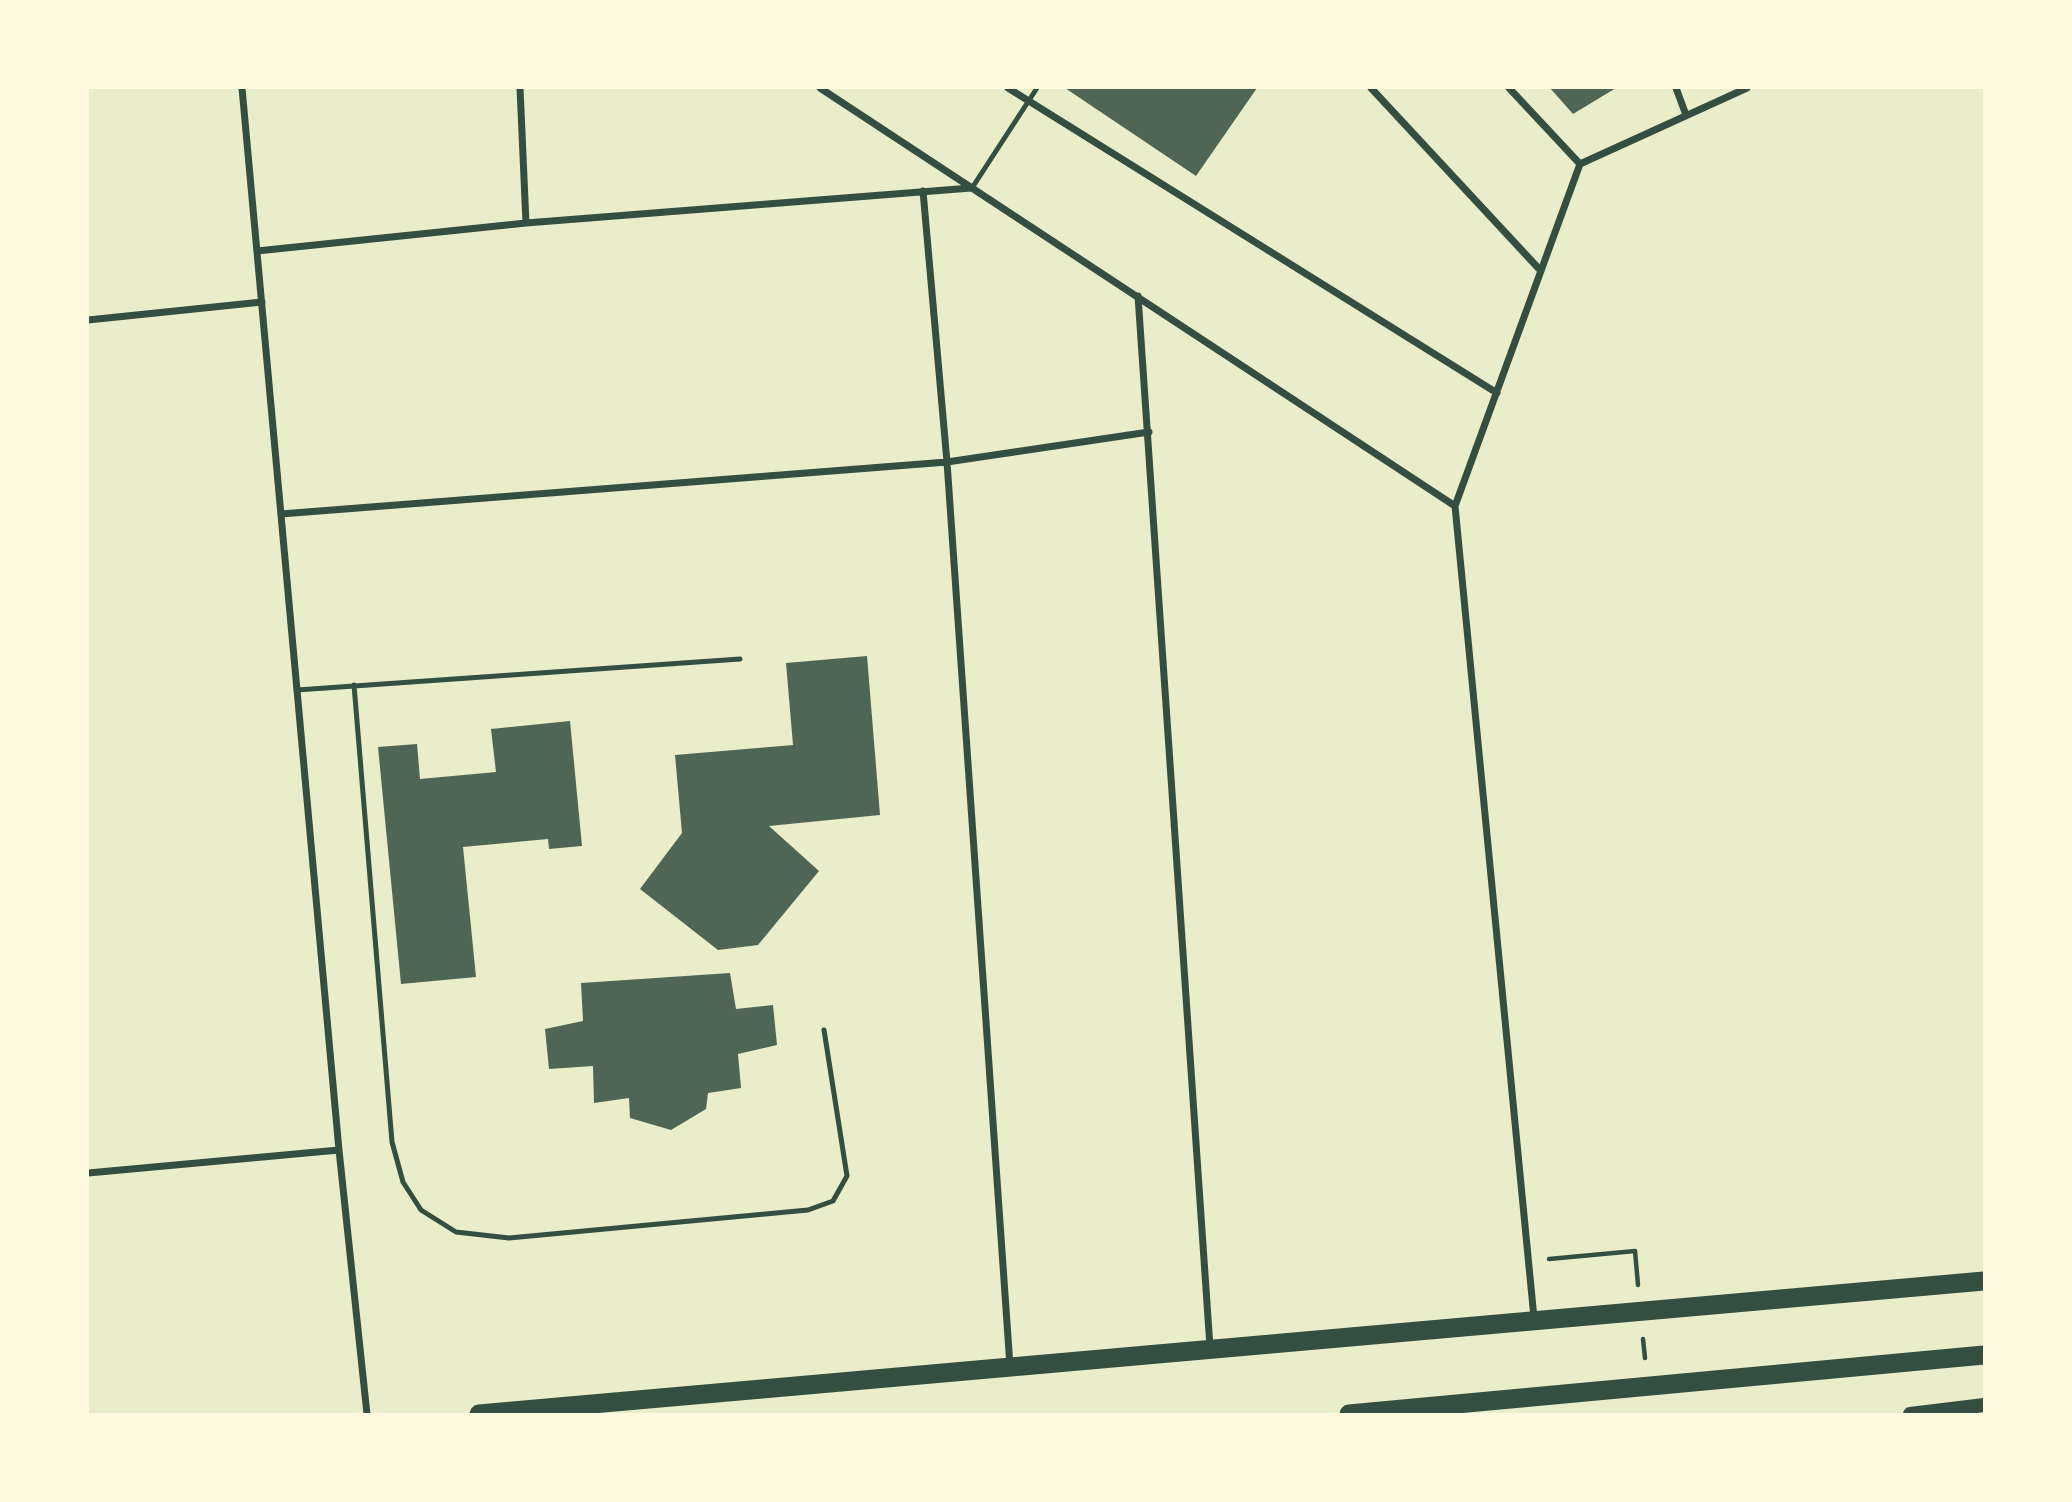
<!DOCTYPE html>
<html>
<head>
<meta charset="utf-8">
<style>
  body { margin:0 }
  #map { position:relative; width:2072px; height:1502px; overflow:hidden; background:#e9edc9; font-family:Montserrat,sans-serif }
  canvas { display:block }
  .frame { position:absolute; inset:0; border:89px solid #fefae0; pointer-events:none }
</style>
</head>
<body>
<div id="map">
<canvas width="2072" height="1502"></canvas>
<div class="frame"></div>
</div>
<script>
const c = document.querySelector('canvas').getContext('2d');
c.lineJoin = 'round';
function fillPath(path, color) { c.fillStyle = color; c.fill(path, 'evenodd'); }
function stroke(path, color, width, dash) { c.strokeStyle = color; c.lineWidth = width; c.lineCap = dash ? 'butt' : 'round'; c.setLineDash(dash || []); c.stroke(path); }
const building = new Path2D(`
  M1065 88H1257L1196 176Z
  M1550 88H1616L1573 114Z
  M867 656 880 815 769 826 819 871 758 945 718 950 640 889 682 833 675 755 793 745 786 663Z
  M570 721 582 846 549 849 548 839 463 847 476 977 401 984 378 747 417 744 420 779 496 772 491 729Z
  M730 973 736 1009 773 1005 777 1045 738 1054 741 1088 708 1093 706 1109 671 1130 630 1118 629 1098 594 1103 593 1066 549 1069 545 1029 583 1021 581 983Z`);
const path = new Path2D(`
  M1549 1259 1635 1251 1638 1285
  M1643 1339 1645 1358`);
const service = new Path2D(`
  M972 188 1037 88
  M354 685 392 1142 403 1182 421 1210 456 1232 509 1238 808 1210 833 1201 847 1176 824 1030
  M297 690 740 659`);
const minor = new Path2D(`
  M242 88 339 1150 367 1414
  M520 88 526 223
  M820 88 1455 506 1534 1318
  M1008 88 1497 393
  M1371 88 1541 271
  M1509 88 1580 164
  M1676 88 1686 115
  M923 191 947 462 1010 1366
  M257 251 526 223 971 188
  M1138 296 1210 1347
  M88 320 262 302
  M1455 506 1580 164 1747 88
  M281 514 947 462 1149 432
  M88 1173 339 1150`);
const secondary = new Path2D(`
  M1910 1414 1984 1405`);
const trunk = new Path2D(`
  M479 1414 1984 1281
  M1349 1414 1984 1355`);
fillPath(building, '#4f6655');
stroke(path, '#344e41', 4.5);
stroke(service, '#344e41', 5);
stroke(minor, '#344e41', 7);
stroke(secondary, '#344e41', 14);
stroke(trunk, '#344e41', 19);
</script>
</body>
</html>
